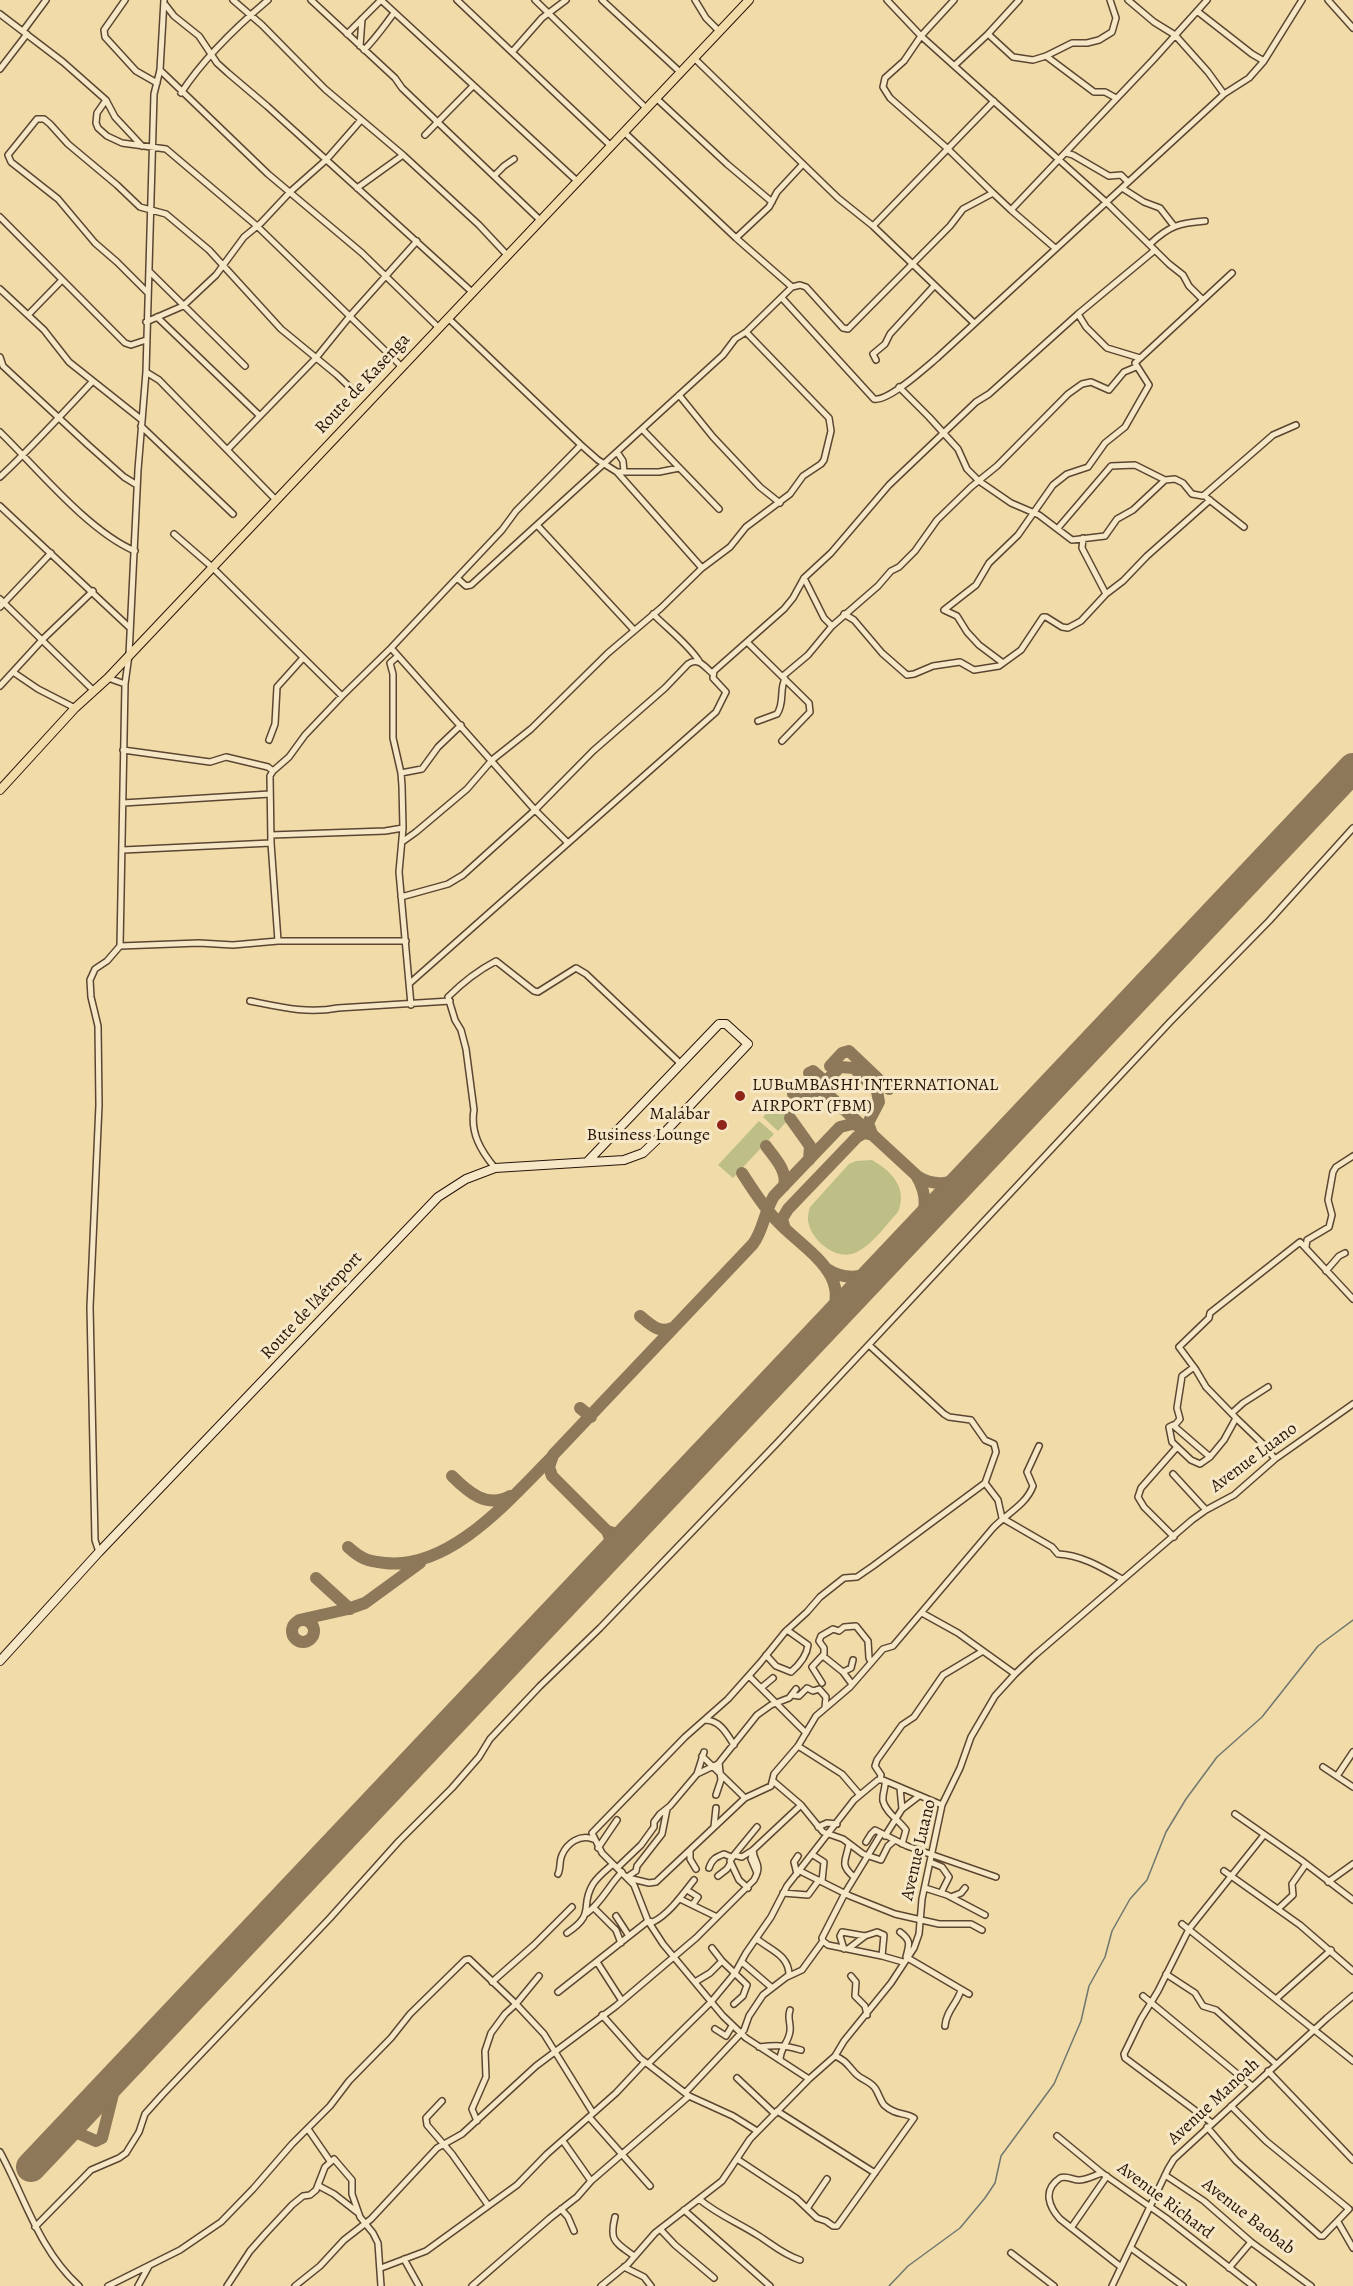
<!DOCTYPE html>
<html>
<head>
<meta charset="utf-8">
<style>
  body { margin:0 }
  canvas { display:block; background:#f1dba9 }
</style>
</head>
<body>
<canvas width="1353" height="2286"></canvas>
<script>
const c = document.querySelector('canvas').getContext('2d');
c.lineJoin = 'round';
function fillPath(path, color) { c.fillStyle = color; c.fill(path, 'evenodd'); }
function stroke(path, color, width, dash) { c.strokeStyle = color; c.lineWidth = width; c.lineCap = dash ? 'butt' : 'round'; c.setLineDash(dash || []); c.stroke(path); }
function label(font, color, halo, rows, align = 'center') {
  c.font = font + ' Alegreya,serif'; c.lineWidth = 6; c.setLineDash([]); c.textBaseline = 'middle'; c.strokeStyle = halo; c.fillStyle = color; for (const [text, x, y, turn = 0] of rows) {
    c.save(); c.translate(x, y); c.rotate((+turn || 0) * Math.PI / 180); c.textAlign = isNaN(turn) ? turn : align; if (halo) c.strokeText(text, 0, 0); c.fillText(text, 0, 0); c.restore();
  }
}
const green = new Path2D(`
  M780 1098 795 1112 778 1131 763 1117Z
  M759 1121 774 1134 733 1178 718 1165Z
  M872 1160C892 1171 908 1189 898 1212 886 1225 873 1244 857 1252 839 1262 814 1243 809 1225 807 1219 808 1213 810 1207L849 1164 856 1161Z`);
const stream = new Path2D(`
  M889 2286 908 2266 960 2228 985 2198 995 2183 1001 2156 1054 2084 1081 2021 1089 1986 1105 1957 1112 1931 1130 1899 1147 1880 1166 1832 1186 1799 1217 1757 1262 1717 1318 1646 1353 1620`);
const taxiway = new Path2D(`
  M830 1066 842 1053 849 1051 889 1089
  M822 1079 813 1071 809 1073 811 1078 823 1090
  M825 1091 823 1084 840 1067 854 1068 877 1091 879 1102 868 1123 872 1134
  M805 1096 798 1089 793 1091V1094L804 1101 817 1090H823L862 1126
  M790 1118 810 1146 809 1160
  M766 1146C774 1157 788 1171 784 1186
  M742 1173C753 1190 764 1208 778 1222 808 1253 856 1276 827 1324
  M917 1176C934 1187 950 1184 968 1176
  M785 1229 782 1219 788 1209 857 1137 864 1133 873 1135
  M827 1269C844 1280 859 1278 878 1271
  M640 1316C650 1324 659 1334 672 1328
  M580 1408 591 1417
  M452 1476C468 1492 487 1509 510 1496
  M607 1531 617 1534 632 1531
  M348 1547C361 1559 367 1561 385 1563 450 1570 509 1500 551 1458
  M609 1556 612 1543 607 1531 552 1476 549 1467 553 1455 753 1244C764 1229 764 1212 774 1196L840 1127 852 1124 864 1127 916 1175C929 1196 927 1214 913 1233
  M316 1578 350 1609
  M299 1620 348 1609 365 1603 420 1563
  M292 1631a11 11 0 1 1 22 0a11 11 0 1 1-22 0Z
  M100 2094 79 2107 74 2121 80 2134 96 2141 102 2138 115 2086 124 2068`);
const runway = new Path2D(`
  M31 2167 1353 768`);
const minor = new Path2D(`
  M125 0 104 30 105 37 136 71 157 83
  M233 0 262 25 325 89 403 155 479 225 507 255
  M311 0 395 78 402 88 540 220
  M457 0 611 146
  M535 0 646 108
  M602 0 680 72
  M695 0 706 18 719 31
  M887 0 921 36 1106 202 1169 264 1183 275 1189 286 1203 300
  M954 0 921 36 904 61 885 78 883 87 890 98 948 149 993 193
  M1128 0 1154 22 1175 35 1208 72 1224 94
  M1328 0 1353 28
  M164 3 174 16 199 36 217 63 228 73 267 106 472 292
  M1197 11 1252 54 1264 61
  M0 14 63 62 106 100 115 117 142 146
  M23 31 46 0
  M347 34 381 0 577 181
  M988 34 1013 57 1033 60 1046 56 1072 43H1087L1099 40 1112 32 1116 18 1110 0
  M360 46 362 19
  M364 50C376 38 384 26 394 13
  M513 51 542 18 566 0
  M1046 56 1094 92H1105L1116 98
  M694 58 803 164 838 198 873 226 974 323
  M955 65 988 34 1019 0
  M0 69 27 34
  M160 70 268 174 362 253 439 328
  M181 93C204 58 236 27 268 0
  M656 98 727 164 772 202
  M106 100 97 113 96 123 98 128 107 136 122 143 166 149 257 226 402 367
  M624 132 736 238 792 287
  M425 135 473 86
  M1066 153 1073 155 1109 176 1121 175 1128 182
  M494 176 504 166 514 159
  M357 188 403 155
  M1122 188 1144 202 1160 208 1174 226
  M1011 210 1055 248
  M0 217 125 343 131 345 146 340
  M873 226 994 101
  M736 238 769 207 777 192 803 164
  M1150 244C1169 226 1179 223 1205 221
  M149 271 245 366
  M0 289 44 330 69 362 142 420
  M147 292 117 262 95 243 58 199 11 162 8 155 37 119H44L50 124 68 144 117 185 140 207 166 214 209 250 281 329 337 375 356 393
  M782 298 874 399C888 402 925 368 937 358L1224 94 1249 78 1264 61 1302 0
  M1078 314 1086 327 1107 348 1140 358
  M28 315 62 280
  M157 317 260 416
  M146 322 183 306 216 275 244 237 261 223 290 192 326 160 361 120
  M0 357 3 366 87 444 124 477 137 485
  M876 360 873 354 885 344 890 334 934 286
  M146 372 159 380 276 500
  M899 387 929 417 958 449 967 469 979 481 1011 503 1039 515 1072 540 1105 536 1117 519 1133 510 1165 480 1175 479 1183 483 1192 494 1203 496 1273 435 1296 425
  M679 395 713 437 760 487 780 503
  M141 426 233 514
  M642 429 719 509
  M0 432C38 469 88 531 135 551
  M581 445 598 460 617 472 702 568
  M228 449 316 358 350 316 417 241
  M617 452 623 461 624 472
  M617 472H659L679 468
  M0 477C32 447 62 414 92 382
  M1207 498 1244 527
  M0 506 130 628
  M537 525 634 630
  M1058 528 1111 466 1135 465 1165 480
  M174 534 212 567 342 696
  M1083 538 1082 548 1106 594
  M457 578 466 586 471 585 723 355 735 339 746 332 792 287 800 285 806 287 843 328 848 329 950 226 963 209 993 193 1011 210 1153 60 1207 0
  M804 578 824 618 832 626
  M0 599 94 691
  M0 607 51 553
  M653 614C669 630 687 643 699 661
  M844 614 854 620 882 653 907 675 914 674 933 666 960 662 974 670 999 666 1021 650 1043 617H1046L1062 627 1068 628 1081 621 1106 594 1123 581 1147 556 1210 500
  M747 642 809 703 810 712 782 741
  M391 648 535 810 568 843
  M398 656 390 663 393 674V738L401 773 402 786 403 828 399 872 411 1005
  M1003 663 979 645 967 632 957 616 944 610 976 585 989 563 1018 535 1053 485 1067 474 1088 467 1105 443 1125 427 1149 385 1135 363 1232 273
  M13 672 38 689 75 708
  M783 676 808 655 832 626 878 586 891 571 899 567 915 551 937 520 971 487 997 466 1068 394 1082 384 1091 382 1109 390 1124 372 1136 367
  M108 678 125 684
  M0 686 43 639 93 591
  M758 721 777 714C785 702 779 690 785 679
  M269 740 275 724 277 687 303 658
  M123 750 210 762 226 757 268 767 273 771
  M401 773 422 769 438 747 461 725
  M123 803 270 794
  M271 835 385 831 403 828
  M402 842 416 832 467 789 492 760 531 729 608 653 661 608 702 568 730 547 746 527 790 494 803 476 821 464 824 460 831 431 829 418 746 332
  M123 850 271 843
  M401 897 448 884 463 875 535 810 593 751 665 688 688 664C698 657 704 666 712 673
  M278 941 271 843 270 776 273 771 289 757 305 735 342 696 391 648 502 530 516 511 581 445 448 318
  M120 946 199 943 233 945 278 941H406
  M410 983 716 712 726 692 713 678 714 671 784 609 793 598 804 578 831 553 889 485 976 402 989 394 1078 314 1155 250
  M250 1001C280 1007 307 1014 338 1008L450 1001
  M495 1168C481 1151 470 1133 474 1110L466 1049 461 1030 455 1020 448 997C463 982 477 971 496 961L534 991 538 992 576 968 586 974 681 1064
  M1306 1247 1307 1240 1329 1227 1332 1215 1328 1200 1333 1172 1336 1167 1353 1156
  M1326 1271 1339 1256 1345 1253
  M869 1345 944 1414 949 1417 971 1420 985 1440 994 1444 996 1452 985 1483 998 1500 1002 1518 1052 1547 1058 1554C1081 1555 1101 1567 1122 1579
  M1194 1367 1182 1376 1177 1408 1180 1419 1174 1426 1210 1457 1224 1440 1235 1420 1237 1419 1263 1444 1275 1459
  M1232 1413 1243 1403 1268 1387
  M1237 1419 1206 1387 1196 1370 1179 1347 1209 1318 1210 1313 1300 1242 1353 1299
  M1173 1425 1169 1427 1172 1442 1191 1460 1200 1464 1210 1457
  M1173 1474 1206 1510
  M1174 1537 1144 1507 1138 1497 1141 1488 1177 1447
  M99 1552 95 1540 90 1307 99 1105 98 1026 91 997 90 980 95 969 107 961 120 946 125 684 129 655 138 470 146 372 154 94 160 70 164 0
  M922 1613 958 1633 983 1651
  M766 1655 776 1666 791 1672C799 1665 807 1655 808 1645L787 1630
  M823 1656 843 1672 852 1684
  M843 1672 851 1668 853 1660
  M749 1676 806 1733
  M822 1683 812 1667 824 1654V1648L819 1641 821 1636 833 1629 839 1631 844 1627 856 1626 868 1641 869 1658 871 1662
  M761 1688 773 1678
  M792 1695 799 1696 807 1688 813 1691 819 1689 826 1697 825 1708
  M705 1720C720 1720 727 1734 734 1745
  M798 1746 842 1774 860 1795
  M702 1756 745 1798
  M1323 1767 1353 1787
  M697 1774 704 1752
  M1337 1776 1353 1752
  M880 1780 881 1775 875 1766 877 1760 902 1725 914 1717 943 1675 983 1651 1015 1674
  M773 1781 801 1805 823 1832 843 1839 863 1854 881 1860 888 1846 895 1840
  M885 1781C886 1788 882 1793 883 1801 886 1813 899 1820 906 1830L902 1844
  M900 1788 902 1809
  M716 1795 721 1780 719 1763
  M1235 1814 1301 1860 1353 1900
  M714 1827 716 1808
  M818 1827 827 1823 837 1824
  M881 1834 845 1893 822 1938 823 1941 828 1945 882 1956 903 1962
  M885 1836 902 1809 919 1796
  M866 1842 871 1834 875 1830 907 1846 996 1877
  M849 1844C846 1861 839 1864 854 1877
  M598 1848 617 1820
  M690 1850V1859L696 1869
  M753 1852 751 1859 757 1873
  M734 1855 757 1827
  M813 1855 824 1862 822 1881
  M930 1862 942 1867 949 1877 941 1893
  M617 1868 641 1845 654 1827V1822L660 1814 670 1806 697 1774 718 1764 757 1715 771 1705 789 1698 796 1689
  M709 1868C712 1859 716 1857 724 1854L731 1857
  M800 1871 850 1896 895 1914 939 1924H971L982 1930
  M1224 1871 1300 1925 1353 1971
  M558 1874C561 1868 559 1861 562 1855 567 1843 580 1834 593 1839
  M797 1874 794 1862 798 1856
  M718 1876 727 1869 730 1864
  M627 1877 636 1871 637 1866 662 1834 667 1809
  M628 1878 649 1883 656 1882 745 1798 771 1786 774 1774 798 1746 816 1716 850 1687 883 1649 893 1646 993 1528C1006 1514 1026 1505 1033 1486L1027 1472 1039 1446
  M1328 1882 1353 1864
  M748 1888 739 1880 730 1861 734 1855 742 1857 753 1850
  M925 1888 947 1895 985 1915
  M687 1890 698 1897 693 1904
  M783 1893 808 1895 819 1880
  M951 1897 961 1893 965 1888
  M680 1899 717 1917
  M594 1908 616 1930 621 1943
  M1278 1909 1293 1895 1292 1884 1306 1864
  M587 1913C602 1902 609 1885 622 1872
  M616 1916 629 1936
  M1182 1924 1353 2061
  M900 1932C912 1941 909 1945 906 1957L969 1994
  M567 1933C597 1913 579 1907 593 1884 598 1876 606 1870 613 1864
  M712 1948 722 1961 747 1985 743 1996 734 2004
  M844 1949 840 1936 842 1932 865 1936 877 1932 884 1935 882 1956
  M848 1949 865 1936
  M597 1962 622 2001
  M742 1962 771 1987
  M1166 1974 1195 1993 1203 2006 1216 2010 1276 2064
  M851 1976 856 1982 855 1996 865 2006 867 2015
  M787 1977 802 1970 823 1941
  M492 1982 534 1945 572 1907
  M695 1982 710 1973 722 1961
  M558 1992 648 1921 653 1922C669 1914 683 1894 694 1880
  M1143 1996 1252 2086
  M1276 1999 1331 1950
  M602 2015 640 2058 689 2096 733 2116 757 2131
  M945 2026C946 2011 957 2004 961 1990
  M715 2029 726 2036 732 2026
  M759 2047C776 2045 784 2045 801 2050
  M780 2060C780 2048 789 2042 790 2031 791 2022 787 2019 790 2010
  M648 2064 711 2002 735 1973 746 1953 771 1917 787 1886 854 1800 878 1780H883L942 1805
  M1268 2071 1353 2160
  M737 2078 775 2114
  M809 2079 746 2038 723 2016 663 1944 648 1921 634 1885 602 1853 592 1833 685 1737 728 1699 760 1663 785 1632 807 1612 820 1597 844 1578 857 1577 873 1566 985 1483
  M685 2093 744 2030 749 2016 763 1995 789 1975C789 1955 770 1950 757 1939
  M442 2101 426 2118 427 2125 452 2154 488 2205
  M777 2111 875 2173
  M589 2117 650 2186
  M477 2121 472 2109 486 2077 485 2051 491 2033 505 2014 516 2004 544 2034 593 2113
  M1212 2123 1125 2058 1124 2054 1141 2019 1158 1991 1189 1929 1264 1835
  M1207 2127 1236 2161 1320 2236H1323L1349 2209 1266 2141 1231 2106
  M308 2129 330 2161
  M1057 2136 1102 2173 1166 2218 1253 2286
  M563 2141 591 2181
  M0 2152C25 2198 39 2250 79 2286
  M737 2159 796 2198 817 2218 826 2221 833 2226H837L914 2118C905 2112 896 2116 884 2105 880 2100 879 2094 875 2088 870 2081 862 2080 856 2074 849 2067 846 2060 835 2056
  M1102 2173C1095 2175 1087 2180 1079 2180 1073 2180 1066 2175 1060 2178 1042 2190 1049 2207 1060 2219L1121 2267
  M1165 2175 1204 2201 1251 2242 1311 2286
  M319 2186 334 2194 357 2212
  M699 2199C718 2215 739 2223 759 2236 773 2245 784 2255 800 2260
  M808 2207 827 2179
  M561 2209 568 2217 574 2231
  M684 2210 770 2286
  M615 2217C609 2241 615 2242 634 2256
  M1338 2222 1353 2248
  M35 2227 91 2170 119 2158 126 2153 139 2132 145 2114 162 2095 330 1918 399 1841 452 1788 479 1757 490 1739 540 1686 600 1628 778 1442 1170 1022 1269 921 1353 828
  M1071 2228 1107 2176
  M660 2229 675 2245 714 2278
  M1131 2248 1183 2286
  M1011 2253 1054 2286
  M404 2259 419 2286
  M624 2267 644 2277 651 2286
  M381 2268 426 2251 517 2185 547 2154 616 2093 645 2062
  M1229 2268 1251 2242
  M108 2286 180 2250 221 2222 253 2189 292 2144 330 2106 349 2081 391 2038 410 2014 465 1960 469 1959 516 2004 539 1976
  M138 2286 149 2266
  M227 2286 250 2251 265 2234 292 2205 303 2196 310 2195 316 2190 325 2167 334 2159 352 2180V2194L360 2217 373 2233 378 2243 381 2286
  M295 2286 320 2266 344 2240 371 2219 437 2148 462 2134 536 2066 616 2006 696 1938 754 1880C763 1863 754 1864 753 1850L801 1805
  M472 2286 550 2218 577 2197 591 2181 689 2096
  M601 2286 628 2264 655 2233 722 2181 750 2139 809 2079 835 2056 844 2041 891 1983 914 1948 919 1934 922 1899 942 1805 960 1768 971 1737 995 1696 1015 1674 1035 1655 1192 1520 1206 1510 1234 1495 1275 1459 1353 1404
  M1112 2286 1168 2169 1174 2159 1327 2018 1353 1996`);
const secondary = new Path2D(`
  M0 1661 99 1552 438 1197 466 1179 495 1168 624 1160 643 1153 666 1131 748 1044 726 1024H719L588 1161`);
const trunk = new Path2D(`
  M0 790 75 708 108 678 749 0`);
const markers = [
  [740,1096,6,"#8f2418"],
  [722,1125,6,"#8f2418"]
];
const streetNames = [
  ["Route de Kasenga",363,384,-47],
  ["Route de l'Aéroport",312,1306,-47],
  ["Avenue Luano",1254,1458,-37],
  ["Avenue Luano",919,1850,-77],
  ["Avenue Manoah",1214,2102,-43],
  ["Avenue Richard",1165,2201,37],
  ["Avenue Baobab",1248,2217,38]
];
const poiNames = [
  ["LUBuMBASHI INTERNATIONAL",752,1086],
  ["AIRPORT (FBM)",752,1107],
  ["Malabar",710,1115,"right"],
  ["Business Lounge",710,1136,"right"]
];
fillPath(green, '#bdbf86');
stroke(stream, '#6f776e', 1.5);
stroke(taxiway, '#8d7859', 12);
stroke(runway, '#8d7859', 30);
stroke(minor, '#5b4631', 8);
stroke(secondary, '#291409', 10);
stroke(trunk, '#291409', 10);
stroke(minor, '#f6e8c7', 5);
stroke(secondary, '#f6e8c7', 8);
stroke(trunk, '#f1dba9', 8);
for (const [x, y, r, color] of markers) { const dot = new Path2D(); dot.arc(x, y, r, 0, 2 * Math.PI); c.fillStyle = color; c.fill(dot); stroke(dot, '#f6e8c7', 2); }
label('18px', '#291409', '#f6e8c7', streetNames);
label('18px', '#291409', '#f6e8c7', poiNames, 'left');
</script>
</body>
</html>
